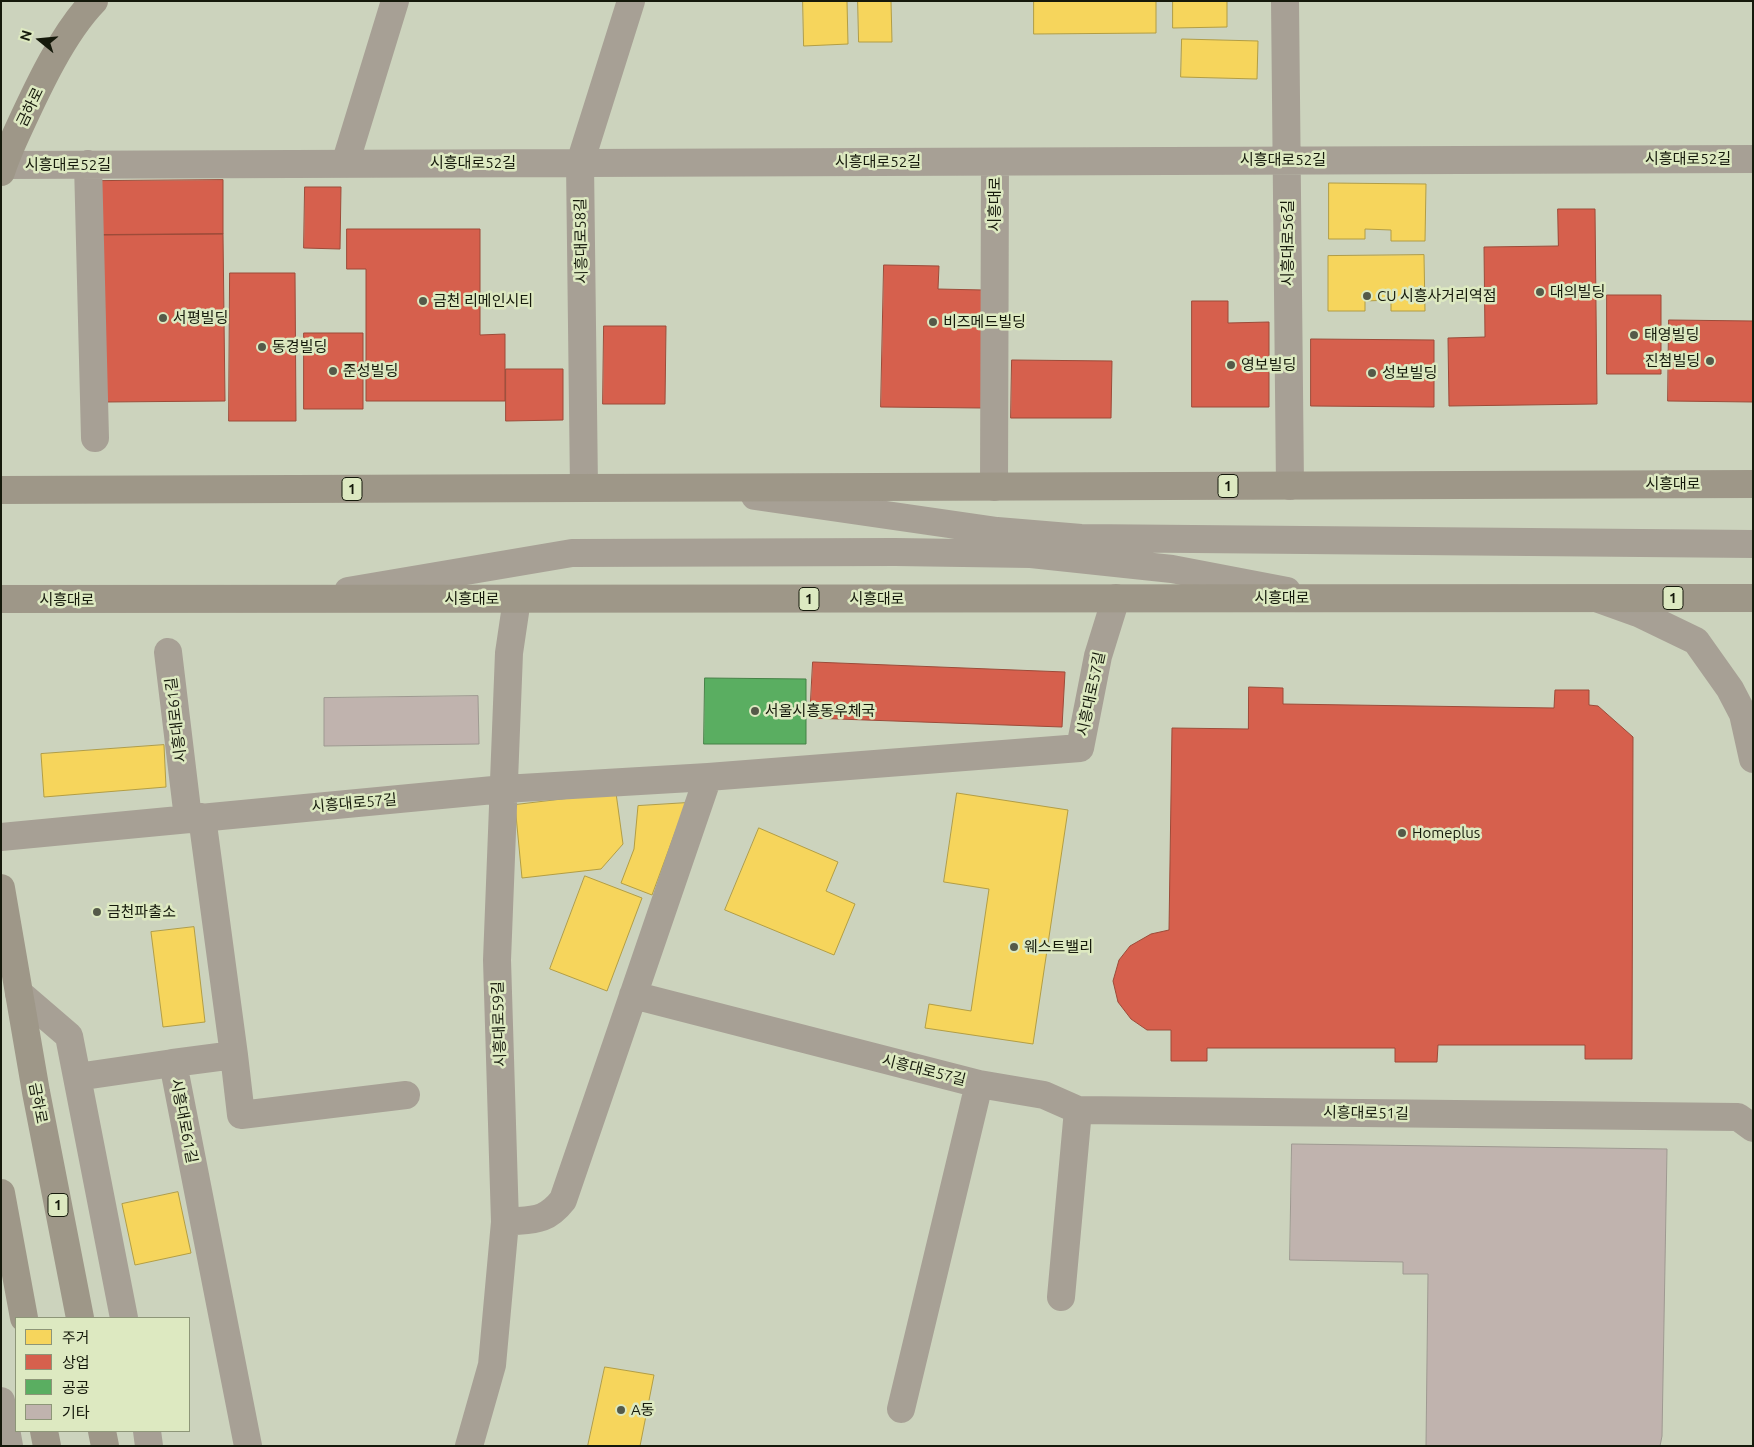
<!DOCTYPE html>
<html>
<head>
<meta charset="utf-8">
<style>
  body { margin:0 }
  #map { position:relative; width:1754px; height:1447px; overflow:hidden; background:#ccd3bd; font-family:Ubuntu,"Noto Sans KR",sans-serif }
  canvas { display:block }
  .frame { position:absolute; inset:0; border:2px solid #15190b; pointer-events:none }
  .legend { position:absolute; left:15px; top:1317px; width:175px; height:115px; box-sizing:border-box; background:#dde9c1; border:1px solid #8d9678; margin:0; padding:6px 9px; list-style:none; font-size:15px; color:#15190b }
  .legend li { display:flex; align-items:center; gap:10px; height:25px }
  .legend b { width:25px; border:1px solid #8d9678 }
  .north { position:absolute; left:15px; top:15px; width:50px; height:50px; -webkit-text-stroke:4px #dde9c1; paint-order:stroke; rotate:287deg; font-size:14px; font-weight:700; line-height:20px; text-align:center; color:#15190b }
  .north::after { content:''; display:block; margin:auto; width:18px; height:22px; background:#15190b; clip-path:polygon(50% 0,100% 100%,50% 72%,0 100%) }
</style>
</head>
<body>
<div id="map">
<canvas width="1754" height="1447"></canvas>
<div class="frame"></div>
<ul class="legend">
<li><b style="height:14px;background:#f6d55c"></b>주거</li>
<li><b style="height:14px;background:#d6604d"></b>상업</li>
<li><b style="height:14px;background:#5aae61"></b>공공</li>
<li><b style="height:14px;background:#c0b3ae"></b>기타</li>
</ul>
<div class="north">N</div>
</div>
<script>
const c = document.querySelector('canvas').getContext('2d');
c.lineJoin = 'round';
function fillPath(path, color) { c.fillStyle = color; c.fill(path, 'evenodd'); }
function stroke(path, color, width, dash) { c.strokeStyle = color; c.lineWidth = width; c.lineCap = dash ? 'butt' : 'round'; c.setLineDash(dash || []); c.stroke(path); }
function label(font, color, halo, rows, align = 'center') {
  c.font = font + ' Ubuntu,"Noto Sans KR",sans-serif'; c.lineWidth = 5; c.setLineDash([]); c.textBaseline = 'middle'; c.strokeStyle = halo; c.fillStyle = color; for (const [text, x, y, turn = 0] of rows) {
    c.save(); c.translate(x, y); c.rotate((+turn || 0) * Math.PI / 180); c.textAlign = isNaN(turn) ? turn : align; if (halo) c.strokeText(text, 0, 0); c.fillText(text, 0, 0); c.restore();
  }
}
const homes = new Path2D(`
  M803 1H847L848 44 804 46Z
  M858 1H891L892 42H859Z
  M1034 1H1156V33L1034 34Z
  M1173 1H1227V27L1173 28Z
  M1182 39 1258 41 1257 79 1181 77Z
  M1329 183 1426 184 1425 241H1391V230L1365 229V239H1329Z
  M1424 255 1425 311H1391V300L1365 301V311H1328V256Z
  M164 745 166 787 44 797 41 754Z
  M616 793 623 844 601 869 522 878 515 805Z
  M957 793 1068 810 1033 1044 925 1028 929 1004 971 1011 989 889 944 882Z
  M686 803 652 895 621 883 634 849 638 806Z
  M759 828 838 862 826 891 855 904 834 955 725 910Z
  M585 876 642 898 607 991 550 969Z
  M194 927 205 1022 163 1027 151 932Z
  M178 1192 191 1253 135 1265 122 1204Z
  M605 1367 654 1375 640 1446H588Z`);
const shops = new Path2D(`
  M223 180V234L102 235 101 181Z
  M305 187H341L340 249 304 248Z
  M1558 209H1595L1597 404 1449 406 1448 338 1485 337 1484 247 1558 246Z
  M347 229H480V335L505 334V401H366V269H347Z
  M223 234 225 401 104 402 102 235Z
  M884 265 939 266 938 289 983 290 982 408 881 407Z
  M230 273H295L296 421H229Z
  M1607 295H1661V374H1607Z
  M1192 301H1228V323L1269 322V407H1192Z
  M1669 320 1753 321V402L1668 401Z
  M604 326H666L665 404H603Z
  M304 333H363V409H304Z
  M1311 339 1434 340V407L1311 406Z
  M1012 360 1112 361 1111 418H1011Z
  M506 369H563V420L506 421Z
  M813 662 1065 672 1062 727 810 718Z
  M1249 687 1283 688V704L1554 708 1555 690H1589V705L1598 706 1633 737 1632 1059H1585V1045H1438L1437 1062H1395V1048H1207V1061H1171V1030H1147L1131 1019 1118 1002 1113 981 1119 960 1130 946 1151 934 1169 930 1172 728 1248 729Z`);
const public = new Path2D(`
  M705 678 806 679V744H704Z`);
const building = new Path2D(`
  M478 696 479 744 324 746V698Z
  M1292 1144 1667 1149 1662 1436 1660 1446H1426L1428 1274H1403V1262L1290 1260Z`);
const minor = new Path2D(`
  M1285 1 1290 486
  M88 164 95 438
  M345 164 395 1
  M1 165 1753 159
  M994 487 995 162
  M584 488 580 163 631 1
  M755 496 997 531 1081 538 1753 544
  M348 591 572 553 895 552 1031 554 1172 569 1287 591
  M1599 599 1638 613 1696 641 1730 689 1743 714 1753 759
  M168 652 188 818
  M202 817 234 1055 173 1063 248 1446
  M1 837 504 789 708 777 1080 748 1098 656 1116 598
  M19 993 69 1036 124 1318
  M633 995 979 1084 1044 1095 1078 1110 1738 1117 1753 1128
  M234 1055 241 1115 406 1095
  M77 1077 173 1063
  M505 1222C532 1219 545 1223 563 1200L708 777
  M1061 1297 1078 1110
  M1 1401 9 1446
  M901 1409 979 1084
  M147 1431 149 1446
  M469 1446 492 1365 505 1222 497 960 509 653 517 599`);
const major = new Path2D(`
  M1 172C6 156 13 141 20 126 38 87 63 33 94 1
  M1 490 1753 484
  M1 599 1753 598
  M1 888 36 1092 80 1318
  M1 1193 24 1318
  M44 1431 47 1446
  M102 1431 105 1446`);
const markers = [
  [1540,292,5,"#555a49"],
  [1367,296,5,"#555a49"],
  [423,301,5,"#555a49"],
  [163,318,5,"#555a49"],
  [933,322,5,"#555a49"],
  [1634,335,5,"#555a49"],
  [262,347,5,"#555a49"],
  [1710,361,5,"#555a49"],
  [1231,365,5,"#555a49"],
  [333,371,5,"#555a49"],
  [1372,373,5,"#555a49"],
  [755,711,5,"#555a49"],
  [1402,833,5,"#555a49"],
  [97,912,5,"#555a49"],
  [1014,947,5,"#555a49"],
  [621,1410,5,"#555a49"]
];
const shields = [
  [1228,486,20],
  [352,489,20],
  [1673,598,20],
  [809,599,20],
  [58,1205,20]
];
const shieldNames = [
  ["1",1228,486],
  ["1",352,489],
  ["1",1673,598],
  ["1",809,599],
  ["1",58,1205]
];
const streetNames = [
  ["금하로",30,107,-64],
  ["시흥대로52길",1688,159],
  ["시흥대로52길",1283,160],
  ["시흥대로52길",878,162],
  ["시흥대로52길",473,163],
  ["시흥대로52길",68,165],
  ["시흥대로",995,204,-90],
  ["시흥대로58길",581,241,-91],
  ["시흥대로56길",1288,243,-90],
  ["시흥대로",1673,484],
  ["시흥대로",1282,598],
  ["시흥대로",472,599],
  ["시흥대로",877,599],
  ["시흥대로",67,600],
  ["시흥대로57길",1091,694,-78],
  ["시흥대로61길",176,720,-97],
  ["시흥대로57길",354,803,-5],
  ["시흥대로59길",499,1024,-92],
  ["시흥대로57길",924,1070,14],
  ["금하로",38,1103,79],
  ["시흥대로51길",1366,1113,1],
  ["시흥대로61길",184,1121,79]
];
const poiNames = [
  ["대의빌딩",1550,292],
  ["CU 시흥사거리역점",1377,296],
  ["금천 리메인시티",433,301],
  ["서평빌딩",173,318],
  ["비즈메드빌딩",943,322],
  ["태영빌딩",1644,335],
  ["동경빌딩",272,347],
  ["진첨빌딩",1700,361,"right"],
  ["영보빌딩",1241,365],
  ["준성빌딩",343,371],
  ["성보빌딩",1382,373],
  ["서울시흥동우체국",765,711],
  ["Homeplus",1412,833],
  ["금천파출소",107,912],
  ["웨스트밸리",1024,947],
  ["A동",631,1410]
];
fillPath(homes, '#f6d55c');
stroke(homes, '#b29d44', 1);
fillPath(shops, '#d6604d');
stroke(shops, '#9c4b39', 1);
fillPath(public, '#5aae61');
stroke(public, '#458147', 1);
fillPath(building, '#c0b3ae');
stroke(building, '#9e9991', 1);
stroke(minor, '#a7a095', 28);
stroke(major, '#9e9788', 28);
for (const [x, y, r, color] of markers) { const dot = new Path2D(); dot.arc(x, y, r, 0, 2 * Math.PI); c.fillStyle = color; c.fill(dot); stroke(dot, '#dde9c1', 2); }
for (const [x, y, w] of shields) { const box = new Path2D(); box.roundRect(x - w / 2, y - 11.5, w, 23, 4); c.fillStyle = '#dde9c1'; c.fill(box); stroke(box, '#15190b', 1); }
label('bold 14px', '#15190b', null, shieldNames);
label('15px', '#15190b', '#dde9c1', streetNames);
label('15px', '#15190b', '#dde9c1', poiNames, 'left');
</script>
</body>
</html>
